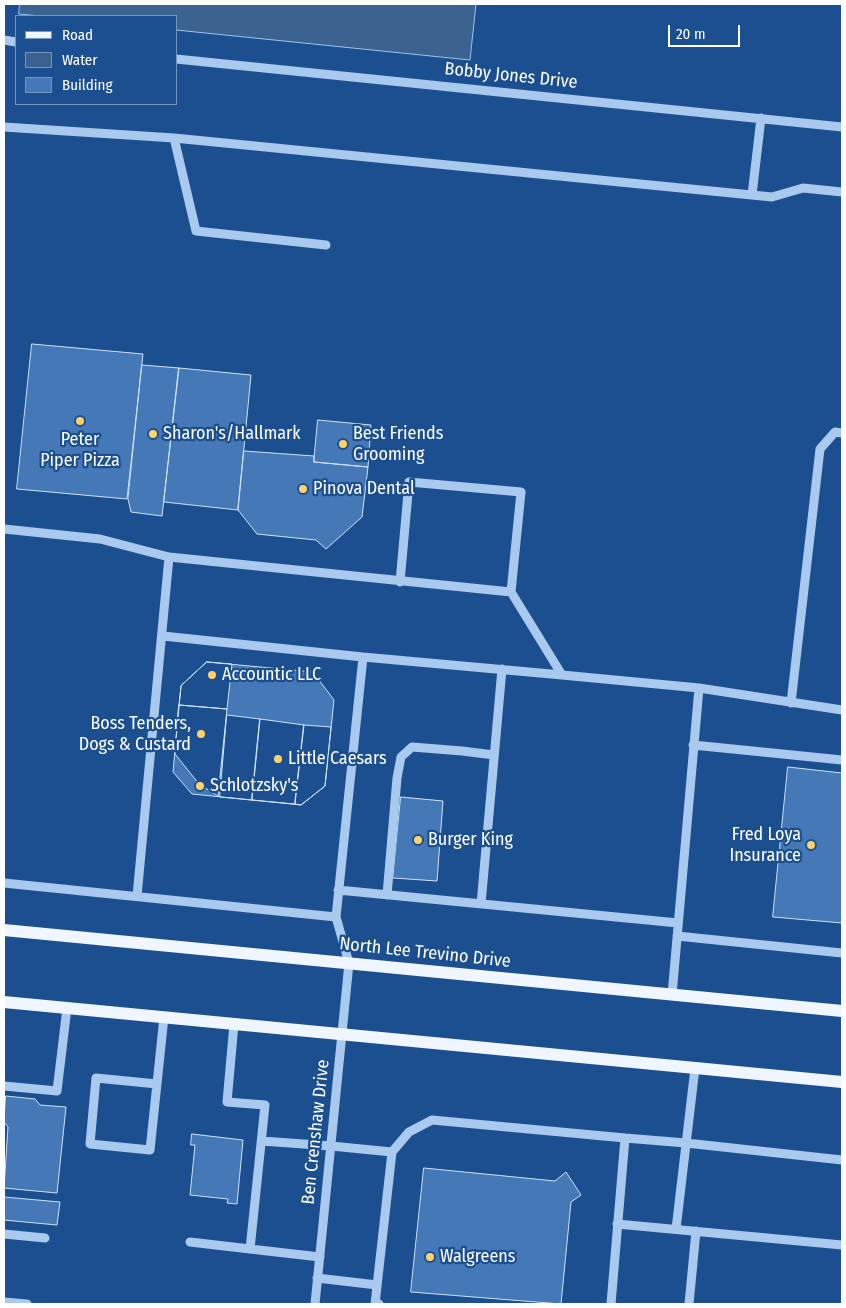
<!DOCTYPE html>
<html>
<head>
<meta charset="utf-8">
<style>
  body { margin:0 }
  #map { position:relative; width:846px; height:1308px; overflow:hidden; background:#1b4f8f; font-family:"Fira Sans Condensed",sans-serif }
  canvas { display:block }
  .frame { position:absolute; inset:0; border:5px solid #fff; pointer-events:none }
  .legend { position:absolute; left:15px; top:15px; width:162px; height:90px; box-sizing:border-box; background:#1b4f8f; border:1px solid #7695bc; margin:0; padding:6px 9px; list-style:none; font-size:15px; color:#fff }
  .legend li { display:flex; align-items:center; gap:10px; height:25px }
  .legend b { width:25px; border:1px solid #7695bc }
  .scale { position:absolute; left:668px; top:25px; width:72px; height:22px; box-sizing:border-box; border:2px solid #fff; border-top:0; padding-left:6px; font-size:15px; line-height:18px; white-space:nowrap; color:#fff; -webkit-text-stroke:4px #1b4f8f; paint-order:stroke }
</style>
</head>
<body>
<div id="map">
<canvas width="846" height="1308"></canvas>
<div class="frame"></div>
<ul class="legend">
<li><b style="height:6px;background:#f0f6ff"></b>Road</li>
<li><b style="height:14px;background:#3c6290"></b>Water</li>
<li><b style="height:14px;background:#4478b7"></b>Building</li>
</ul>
<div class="scale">20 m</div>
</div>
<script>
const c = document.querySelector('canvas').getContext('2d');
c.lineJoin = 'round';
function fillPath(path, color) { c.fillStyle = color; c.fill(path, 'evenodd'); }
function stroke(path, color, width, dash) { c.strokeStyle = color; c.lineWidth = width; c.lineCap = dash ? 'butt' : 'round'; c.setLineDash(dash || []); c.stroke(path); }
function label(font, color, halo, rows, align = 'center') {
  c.font = font + ' "Fira Sans Condensed",sans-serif'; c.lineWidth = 4.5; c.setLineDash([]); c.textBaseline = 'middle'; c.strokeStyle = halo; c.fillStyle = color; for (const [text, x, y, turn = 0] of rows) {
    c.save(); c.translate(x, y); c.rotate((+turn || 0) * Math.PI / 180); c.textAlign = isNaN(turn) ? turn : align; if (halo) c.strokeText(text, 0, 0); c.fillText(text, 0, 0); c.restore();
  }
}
const water = new Path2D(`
  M20 4H476L470 60 176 30V16H40L19 14Z`);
const building = new Path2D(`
  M32 344 143 354 127 499 17 489Z
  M142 365 179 368 162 516 131 512 128 499Z
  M179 368 251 375 238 510 164 502Z
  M318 420 371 425 368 467 314 462Z
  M244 451 314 456V462L368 467 362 517 326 549 316 540 257 534 238 510Z
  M207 662 313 672 334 700 325 786 301 805 192 794 173 772 181 686Z
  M207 662 232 664 227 709 179 705 181 686Z
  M179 705 227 709 218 796 199 784 175 754Z
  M227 715 260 719 252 800 220 797Z
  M260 719 304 725 295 804 252 800Z
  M304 725 331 727 325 786 301 805 295 804Z
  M788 767 842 773V923L773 917Z
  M401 797 443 801 437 881 393 878Z
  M6 1096 35 1099 40 1105 66 1107 57 1193 4 1188 8 1127 4 1122Z
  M192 1134 243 1140 237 1204 227 1203 228 1199 190 1195 195 1145H191Z
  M424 1168 555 1181 566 1172 581 1195 571 1202 561 1304 411 1292Z
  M4 1197 60 1202 57 1225 4 1220Z`);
const minor = new Path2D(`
  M4 40 16 42
  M176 59 842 127
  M4 127 174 138
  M752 195 761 118
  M326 245 196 231 174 138 772 197 803 188 842 192
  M4 529 100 539 169 557 511 592 562 675 699 688 842 710
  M400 582 409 482 521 492 511 592
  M163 636 363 657
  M791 703 820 449 835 432 842 433
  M693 745 842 760
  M4 883 336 917 349 963 315 1304
  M338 890 678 923
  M387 895 397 778 401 757 412 747 462 751 494 755
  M137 896 169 557
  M481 904 502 669
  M336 917 363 657 562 675
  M677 936 842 953
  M672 995 699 688
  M157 1084 96 1078 90 1144 150 1150 164 1017
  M4 1086 57 1091 67 1008
  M625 1138 686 1143 842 1160
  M262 1141 331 1146 392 1152
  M617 1224 842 1245
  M676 1229 695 1068
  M4 1234 45 1238
  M190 1242 250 1249 265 1105 227 1102 234 1024
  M250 1249 320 1257
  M317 1278 377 1285
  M4 1302 27 1304
  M379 1304H375L392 1152 409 1132 432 1120 625 1138 611 1304
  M689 1304 696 1231`);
const major = new Path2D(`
  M4 930 842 1011
  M4 1002 842 1082`);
const markers = [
  [80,421,5,"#ffd166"],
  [153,434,5,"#ffd166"],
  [343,444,5,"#ffd166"],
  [303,489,5,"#ffd166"],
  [212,675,5,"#ffd166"],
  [201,734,5,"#ffd166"],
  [278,759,5,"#ffd166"],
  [200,786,5,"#ffd166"],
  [418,840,5,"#ffd166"],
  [811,845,5,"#ffd166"],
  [430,1257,5,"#ffd166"]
];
const streetNames = [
  ["Bobby Jones Drive",511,76,6],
  ["North Lee Trevino Drive",425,953,6],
  ["Ben Crenshaw Drive",316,1132,-84]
];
const poiNames = [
  ["Sharon's/Hallmark",163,434],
  ["Best Friends",353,434],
  ["Grooming",353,455],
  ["Peter",80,440,"center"],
  ["Piper Pizza",80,461,"center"],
  ["Pinova Dental",313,489],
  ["Accountic LLC",222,675],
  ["Boss Tenders,",191,724,"right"],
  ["Dogs & Custard",191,745,"right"],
  ["Little Caesars",288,759],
  ["Schlotzsky's",210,786],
  ["Fred Loya",801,835,"right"],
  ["Insurance",801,856,"right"],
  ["Burger King",428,840],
  ["Walgreens",440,1257]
];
fillPath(water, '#3c6290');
stroke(water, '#9cc4f0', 1);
fillPath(building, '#4478b7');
stroke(building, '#cfe3fa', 1);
stroke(minor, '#a9c9ee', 9);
stroke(major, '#f0f6ff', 12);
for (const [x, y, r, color] of markers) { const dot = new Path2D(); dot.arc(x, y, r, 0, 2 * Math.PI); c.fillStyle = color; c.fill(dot); stroke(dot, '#1b4f8f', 2); }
label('18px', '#fff', '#1b4f8f', streetNames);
label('18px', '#fff', '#1b4f8f', poiNames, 'left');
</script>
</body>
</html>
